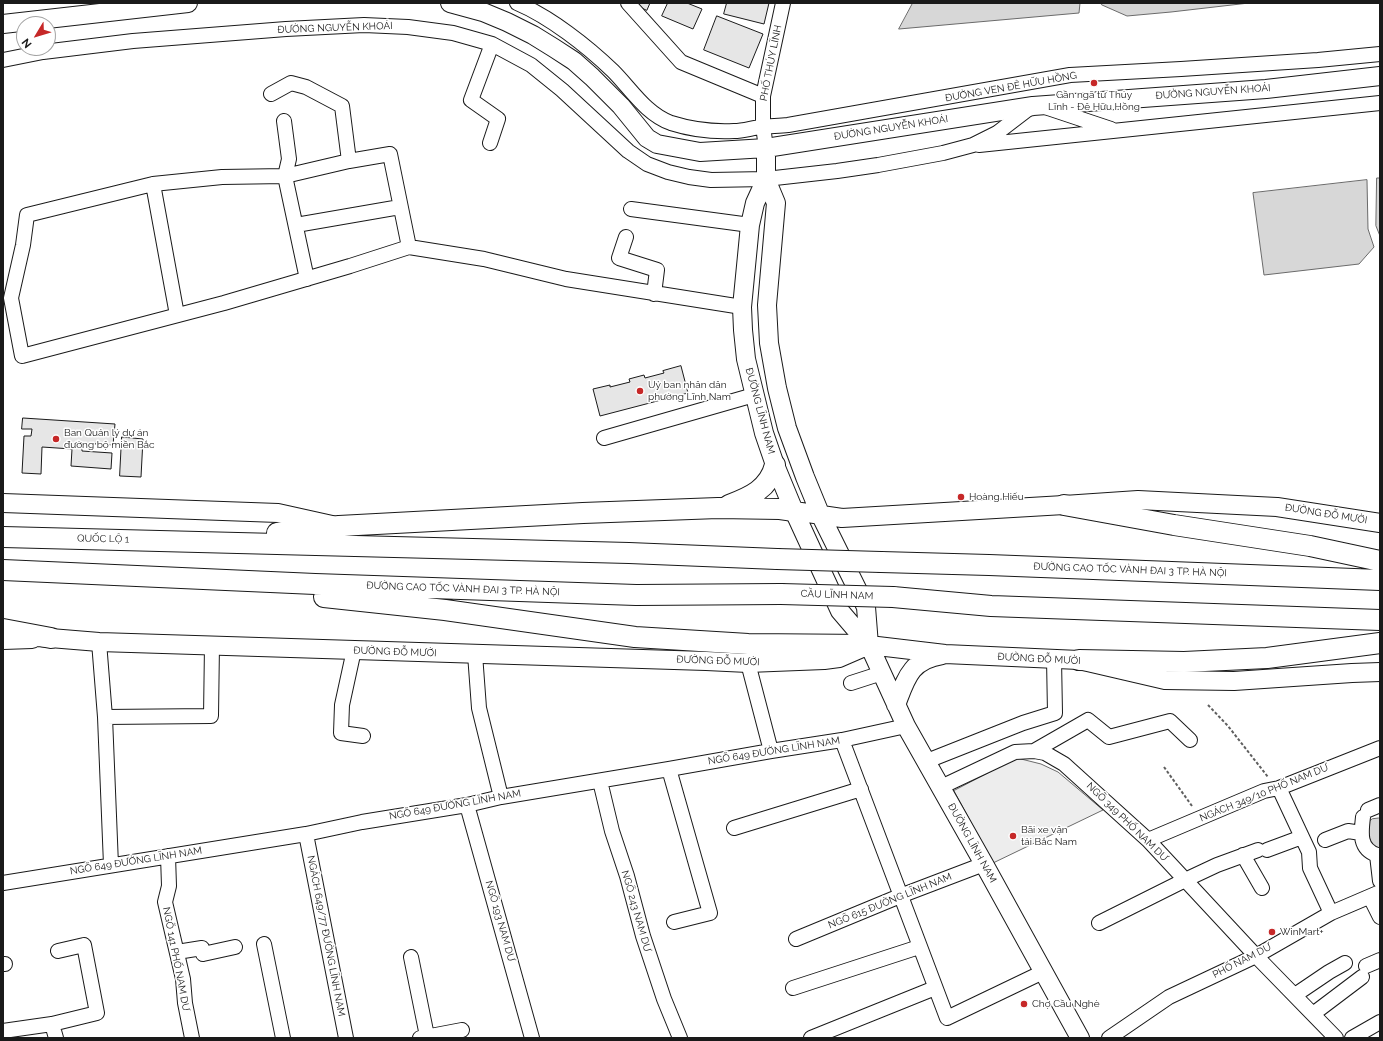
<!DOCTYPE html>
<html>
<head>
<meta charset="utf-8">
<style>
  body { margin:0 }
  #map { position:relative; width:1383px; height:1041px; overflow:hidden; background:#fff; font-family:Raleway,sans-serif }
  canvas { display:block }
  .frame { position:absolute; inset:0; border:4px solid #1a1a1a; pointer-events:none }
  .north { position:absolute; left:16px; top:16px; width:40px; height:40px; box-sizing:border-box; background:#fff; border:1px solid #a3a3a3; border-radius:50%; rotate:232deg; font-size:11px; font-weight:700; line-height:16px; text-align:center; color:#1a1a1a }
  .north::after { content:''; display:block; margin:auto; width:14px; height:18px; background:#c62828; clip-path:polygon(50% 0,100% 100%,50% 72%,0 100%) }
</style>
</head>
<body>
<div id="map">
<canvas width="1383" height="1041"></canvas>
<div class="frame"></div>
<div class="north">N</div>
</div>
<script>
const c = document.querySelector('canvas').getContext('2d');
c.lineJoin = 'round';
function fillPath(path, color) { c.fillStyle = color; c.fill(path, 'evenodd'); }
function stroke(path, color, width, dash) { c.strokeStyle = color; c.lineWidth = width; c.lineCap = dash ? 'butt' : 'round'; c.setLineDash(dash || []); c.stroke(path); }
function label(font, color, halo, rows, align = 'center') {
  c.font = font + ' Raleway,sans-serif'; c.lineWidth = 3; c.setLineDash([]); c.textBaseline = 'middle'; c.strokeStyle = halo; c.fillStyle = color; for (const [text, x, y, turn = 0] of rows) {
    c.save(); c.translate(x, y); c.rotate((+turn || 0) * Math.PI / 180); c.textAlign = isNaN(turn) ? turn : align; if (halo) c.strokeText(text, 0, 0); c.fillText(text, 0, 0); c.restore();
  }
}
const built = new Path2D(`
  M1017 758 1041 764 1058 772 1103 810 993 863 954 791Z`);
const water = new Path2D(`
  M913 3H1080L1079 13 899 29Z
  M1101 3H1249L1171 12 1127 16 1102 5Z
  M1377 178H1380V236L1376 226Z
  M1367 180 1368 229 1374 247 1359 264 1264 275 1253 193Z
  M1379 818H1380V849L1371 847 1367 823 1372 819Z`);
const building = new Path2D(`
  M631 3H650L647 10Z
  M668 3H687L702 9 693 29 662 16Z
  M727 3H769L764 24 724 14Z
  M717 16 763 34 749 68 704 50Z
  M681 366 688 393 600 416 593 389 610 385V387L630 382 629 379 644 375 645 378 664 373 663 371Z
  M23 418 115 424 113 445 82 443V451L112 453 111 469 71 466 72 449 42 447 41 474 22 473 24 436H31L32 429H22Z
  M122 437 143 439 141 477 120 476Z`);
const path = new Path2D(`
  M1208 705 1228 726 1268 777
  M1164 767 1192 806`);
const minor = new Path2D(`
  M517 3C550 17 587 46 613 71 631 89 646 114 671 123 690 129 714 132 734 131 743 131 752 128 761 127 770 126 779 126 788 125L1070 75 1181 69 1318 60 1380 54
  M628 3 681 62 763 96
  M3 60 43 52 133 41 286 29 364 25 408 27 453 33 492 44 531 65 562 90 628 151 647 164 668 172 689 177 711 180 766 179 837 171 878 165 943 153 973 145 997 133 1031 107
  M271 94 291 83 306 87 342 106 349 161
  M1045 107 1111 129
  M284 121 289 159 285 176 222 177 153 184 27 215 23 245 11 298 22 356 224 303 350 266 409 247 484 259 566 279 742 307
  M490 143 498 119 471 100 492 44
  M979 145 1380 103
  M766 148 763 126V96L783 3
  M153 184 177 315
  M631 209 750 225
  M296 225 400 207
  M626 237 619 258 657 270 654 294
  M307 279 285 176 349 161 390 154 409 247
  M604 438 754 395
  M99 642 105 717 111 865
  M354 650 342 705 341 733 363 736
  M475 654 479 708 501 797
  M748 663 771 751
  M851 683 882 673
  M105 717 211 716 212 645
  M842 740 947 1018 1043 972
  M1034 751 1088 720 1109 737 1170 721 1190 740
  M927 761 1023 723 1055 713 1054 659
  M669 769 710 913 674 922
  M600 781 612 831 627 876 643 936 664 999 680 1038
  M941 787 1015 752 1034 751 1045 753 1064 764 1148 840 1256 956 1336 1038
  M1279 788 1309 852 1310 868 1331 913
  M467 805 532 1038
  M1368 810 1380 805
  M1363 817C1361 833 1359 849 1377 855L1380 881
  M734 828 861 789
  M306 834 346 1038
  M1148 840 1264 791 1279 788 1380 748
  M1325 840 1348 831 1361 833
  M1267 850 1302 837
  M1243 855 1262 888
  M168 856 169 886 165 902 183 979 185 1003 192 1038
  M3 883 306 834 362 822 467 805 501 797 669 769 771 751 842 740 906 726
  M1370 897 1380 917
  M1099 923 1185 880 1217 865 1258 850
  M796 939 900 896 984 864
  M264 944 283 1038
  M177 952 202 948 203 954 235 947
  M411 957 427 1036
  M3 964H5
  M1366 966 1380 960
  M793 988 919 947
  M1295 995 1329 972 1345 963
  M1313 1014 1362 977
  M52 1024 56 1038
  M3 1031 52 1024 97 1013 84 945 58 951
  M420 1038 462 1030
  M811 1038 935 988
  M1109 1038 1169 997 1256 956 1331 913 1380 892
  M1352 1038 1380 1022`);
const major = new Path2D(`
  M450 3 483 12 507 22 533 35 554 48 574 61 592 77 621 106 647 138 657 144 700 152 766 148 1033 106 1266 89 1380 76
  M3 24 188 3
  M766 148V179L776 203 767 305 769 343 777 388 787 428 805 477 821 516 866 607 869 645
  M766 179 755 203 750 225 742 307 743 330 746 359 764 433 775 465 794 511 840 611 869 645 906 726 984 864 1080 1038
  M3 503 278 513 332 525
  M794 511 842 518 1064 505 1138 500 1277 507 1380 523
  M38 637 99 642 706 661 748 663 824 660 839 658 869 645 945 654 1079 660 1165 680 1234 681 1352 673 1380 672
  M3 640 32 639
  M896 705C906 679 910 660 942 655`);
const highway = new Path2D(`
  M729 505C750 497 769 489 775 465
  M1064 505 1174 525 1310 546 1380 561
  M277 533 339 526 583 513 718 508 780 509 794 511
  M3 537 629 553 777 559
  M881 562 989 565 1380 580
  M3 570 315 584 636 595 781 594
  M324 597 445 610 635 637 748 644 869 645
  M893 597 991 606 1380 620
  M3 629 51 638
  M1079 660 1184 662 1267 658 1380 643`);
const highwayBridge = new Path2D(`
  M777 559 881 562
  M781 594 893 597`);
const markers = [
  [1094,83,4,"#c62828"],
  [640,391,4,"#c62828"],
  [56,439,4,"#c62828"],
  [961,497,4,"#c62828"],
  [1013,836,4,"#c62828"],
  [1272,932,4,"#c62828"],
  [1024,1004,4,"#c62828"]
];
const streetNames = [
  ["ĐƯỜNG NGUYỄN KHOÁI",335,28,-2],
  ["PHỐ THÚY LĨNH",771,63,-79],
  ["ĐƯỜNG VEN ĐÊ HỮU HỒNG",1011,87,-10],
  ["ĐƯỜNG NGUYỄN KHOÁI",1213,92,-4],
  ["ĐƯỜNG NGUYỄN KHOÁI",891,128,-9],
  ["ĐƯỜNG LĨNH NAM",760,411,75],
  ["ĐƯỜNG ĐỖ MƯỜI",1326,514,9],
  ["QUỐC LỘ 1",103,539,1],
  ["ĐƯỜNG CAO TỐC VÀNH ĐAI 3 TP. HÀ NỘI",1130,570,2],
  ["ĐƯỜNG CAO TỐC VÀNH ĐAI 3 TP. HÀ NỘI",463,589,2],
  ["CẦU LĨNH NAM",837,595,2],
  ["ĐƯỜNG ĐỖ MƯỜI",395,652,2],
  ["ĐƯỜNG ĐỖ MƯỜI",1039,659,3],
  ["ĐƯỜNG ĐỖ MƯỜI",718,661,2],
  ["NGÕ 649 ĐƯỜNG LĨNH NAM",774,751,-9],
  ["NGÁCH 349/10 PHỐ NAM DƯ",1264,793,-22],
  ["NGÕ 649 ĐƯỜNG LĨNH NAM",455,805,-10],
  ["NGÕ 349 PHỐ NAM DƯ",1127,822,44],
  ["ĐƯỜNG LĨNH NAM",972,843,61],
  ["NGÕ 649 ĐƯỜNG LĨNH NAM",136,861,-9],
  ["NGÕ 615 ĐƯỜNG LĨNH NAM",890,901,-22],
  ["NGÕ 243 NAM DƯ",636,911,74],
  ["NGÕ 193 NAM DƯ",500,921,74],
  ["NGÁCH 649/77 ĐƯỜNG LĨNH NAM",326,936,79],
  ["NGÕ 141 PHỐ NAM DƯ",176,959,79],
  ["PHỐ NAM DƯ",1242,961,-27]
];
const poiNames = [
  ["Gần ngã tư Thúy",1094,95,"center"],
  ["Lĩnh - Đê Hữu Hồng",1094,107,"center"],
  ["Uỷ ban nhân dân",648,385],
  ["phường Lĩnh Nam",648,397],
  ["Ban Quản lý dự án",64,433],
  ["đường bộ miền Bắc",64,445],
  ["Hoàng Hiếu",969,497],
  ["Bãi xe vận",1021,830],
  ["tải Bắc Nam",1021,842],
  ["WinMart+",1280,932],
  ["Chợ Cầu Nghè",1032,1004]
];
fillPath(built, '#ededed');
stroke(built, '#6a6a6a', 1);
fillPath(water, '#d7d7d7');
stroke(water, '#6a6a6a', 1);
fillPath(building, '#e6e6e6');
stroke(building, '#1a1a1a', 1);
stroke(minor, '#1a1a1a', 16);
stroke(major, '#1a1a1a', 20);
stroke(highway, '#1a1a1a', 22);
stroke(path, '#5f5f5f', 2, [3, 2]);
stroke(minor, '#fff', 14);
stroke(major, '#fff', 18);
stroke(highway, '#fff', 20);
stroke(highwayBridge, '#1a1a1a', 22, []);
stroke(highwayBridge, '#fff', 20);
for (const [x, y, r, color] of markers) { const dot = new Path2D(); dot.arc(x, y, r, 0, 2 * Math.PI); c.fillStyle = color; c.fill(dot); stroke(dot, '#fff', 1.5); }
label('10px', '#1a1a1a', '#fff', streetNames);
label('10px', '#1a1a1a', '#fff', poiNames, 'left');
</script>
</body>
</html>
